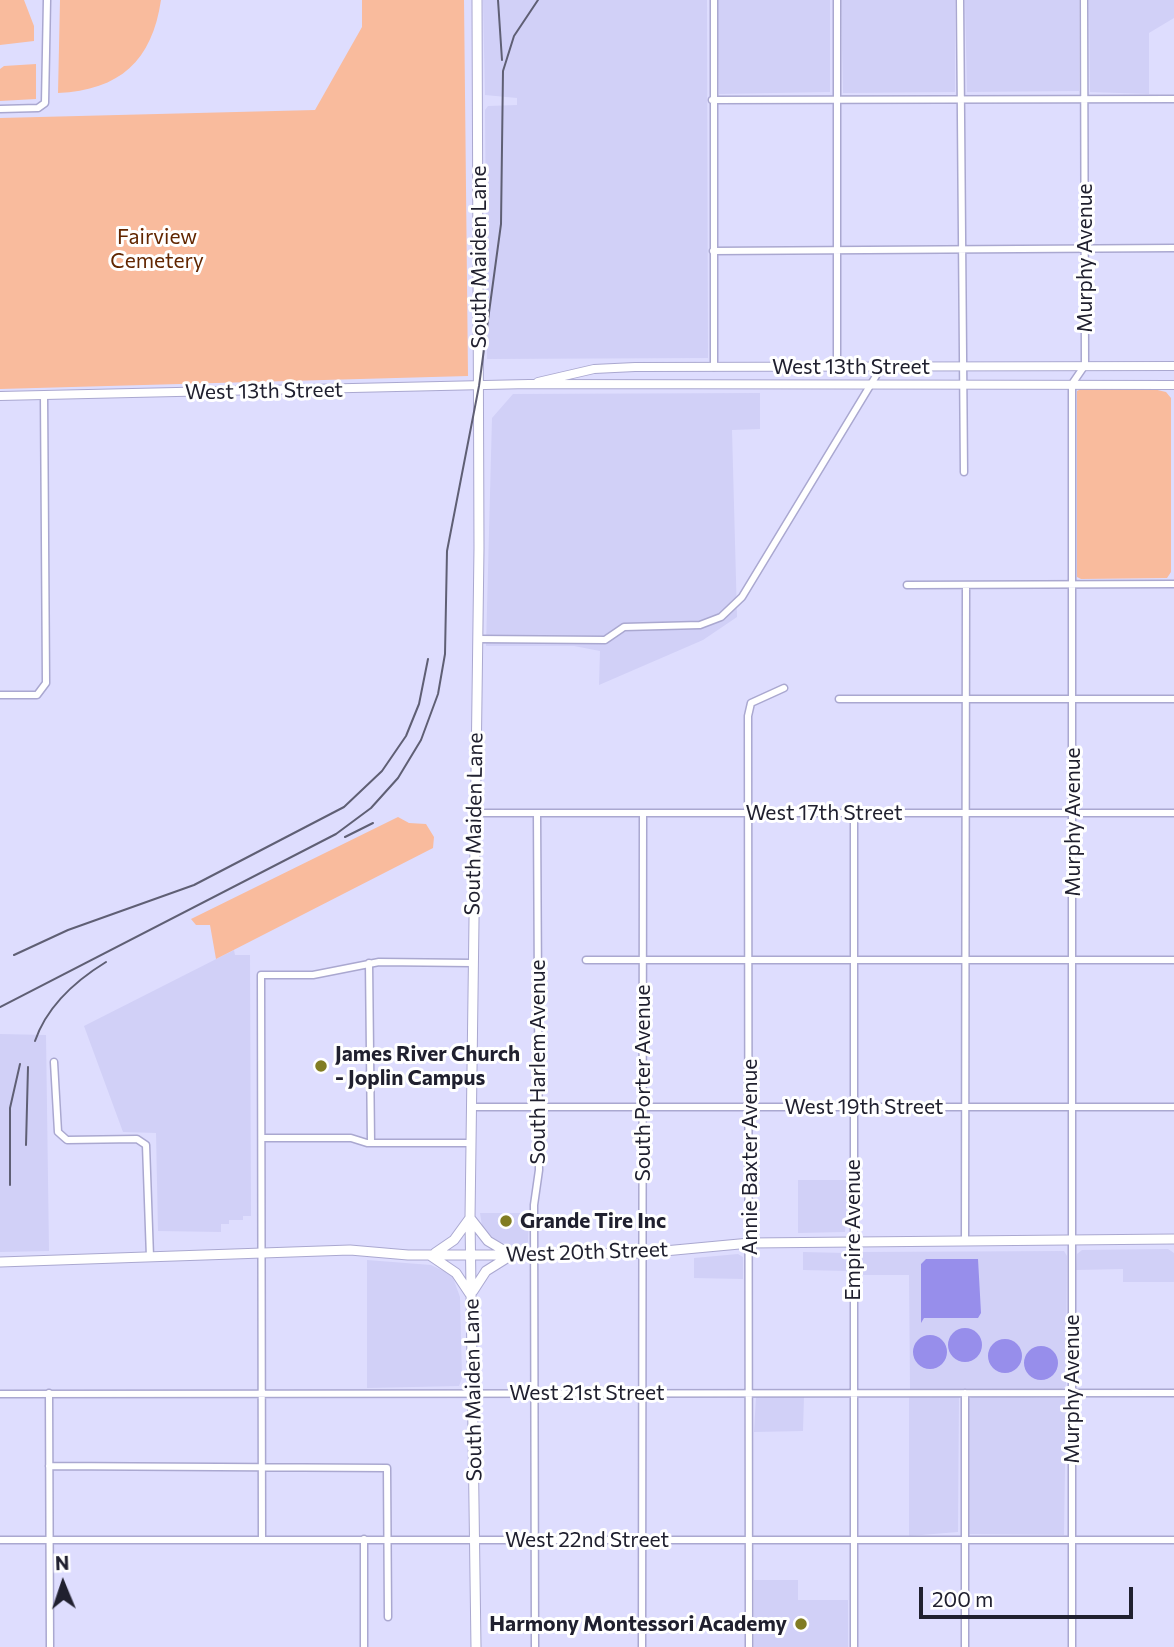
<!DOCTYPE html>
<html>
<head>
<meta charset="utf-8">
<style>
  body { margin:0 }
  #map { position:relative; width:1174px; height:1647px; overflow:hidden; background:#deddfe; font-family:Commissioner,sans-serif }
  canvas { display:block }
  .north { position:absolute; left:28px; top:1549px; width:70px; height:70px; -webkit-text-stroke:5px #fff; paint-order:stroke; rotate:358deg; font-size:19px; font-weight:700; line-height:28px; text-align:center; color:#20202f }
  .north::after { content:''; display:block; margin:auto; width:24px; height:32px; background:#20202f; clip-path:polygon(50% 0,100% 100%,50% 72%,0 100%) }
  .scale { position:absolute; left:919px; top:1587px; width:214px; height:32px; box-sizing:border-box; border:4px solid #20202f; border-top:0; padding-left:9px; font-size:21px; line-height:24px; white-space:nowrap; color:#20202f; -webkit-text-stroke:5px #fff; paint-order:stroke }
</style>
</head>
<body>
<div id="map">
<canvas width="1174" height="1647"></canvas>
<div class="north">N</div>
<div class="scale">200 m</div>
</div>
<script>
const c = document.querySelector('canvas').getContext('2d');
c.lineJoin = 'round';
function fillPath(path, color) { c.fillStyle = color; c.fill(path, 'evenodd'); }
function stroke(path, color, width, dash) { c.strokeStyle = color; c.lineWidth = width; c.lineCap = dash ? 'butt' : 'round'; c.setLineDash(dash || []); c.stroke(path); }
function label(font, color, halo, rows, align = 'center') {
  c.font = font + ' Commissioner,sans-serif'; c.lineWidth = 6; c.setLineDash([]); c.textBaseline = 'middle'; c.strokeStyle = halo; c.fillStyle = color; for (const [text, x, y, turn = 0] of rows) {
    c.save(); c.translate(x, y); c.rotate((+turn || 0) * Math.PI / 180); c.textAlign = isNaN(turn) ? turn : align; if (halo) c.strokeText(text, 0, 0); c.fillText(text, 0, 0); c.restore();
  }
}
const built = new Path2D(`
  M483 0H707L708 358 487 359 485 110 488 106 517 105V98L485 95Z
  M717 0H830V92L719 94Z
  M841 0H955V92L843 93Z
  M965 0H1079V91L967 92Z
  M1089 0H1174V18L1149 33V94L1090 92Z
  M760 393V429L732 430 737 617 703 640 599 685 600 651 574 646H486L492 418 513 394Z
  M234 950 235 955H250L251 1216H243V1220H229V1224H221V1232L158 1231 156 1133 123 1132 84 1026Z
  M0 1034 46 1035 49 1251 0 1252Z
  M798 1180H848L845 1232 798 1233Z
  M480 1213H529L528 1242 523 1245H510L494 1240 482 1226Z
  M1168 1249 1174 1253V1282H1123V1269L1076 1270 1077 1254 1082 1250Z
  M1064 1251 1067 1256 1066 1385 1063 1389H910L909 1275H857L858 1256 862 1252Z
  M803 1252 845 1253 848 1271 803 1270Z
  M738 1254 743 1257V1279L694 1278V1258Z
  M367 1260 431 1265 452 1275 460 1297 462 1378 459 1386 367 1388Z
  M804 1396 803 1431 754 1432 756 1397Z
  M909 1396 959 1397 958 1532 909 1536Z
  M973 1396 1066 1398 1064 1535 969 1534V1399Z
  M754 1580H798V1600H848V1647H754Z`);
const green = new Path2D(`
  M0 0H24L34 26V41L0 45Z
  M60 0H161C152 61 120 90 58 93Z
  M362 0H464L468 376 0 389V118L315 110 362 27Z
  M36 64V99L0 101V69L4 66Z
  M1083 388H1149L1166 392 1171 398V572L1167 578 1081 579 1077 577V391Z
  M398 817 409 823 426 824 434 837 433 848 216 959 210 925H196L191 919Z`);
const water = new Path2D(`
  M926 1259H978L981 1313 978 1318H924L921 1323V1264Z
  M948 1345a17 17 0 1 1 34 0a17 17 0 1 1-34 0Z
  M913 1352a17 17 0 1 1 34 0a17 17 0 1 1-34 0Z
  M988 1356a17 17 0 1 1 34 0a17 17 0 1 1-34 0Z
  M1024 1363a17 17 0 1 1 34 0a17 17 0 1 1-34 0Z`);
const minor = new Path2D(`
  M714 0V367
  M960 0 964 472
  M712 100 1174 99
  M0 109 38 108 45 103 47 0
  M713 251 1174 248
  M837 367V0
  M907 585 1174 584
  M478 639 605 640 624 627 700 625 721 617 742 597 882 366
  M0 695H37L46 683 44 395
  M839 699H1174
  M474 813H1174
  M586 960H1174
  M369 963 371 1143
  M54 1062 58 1132 67 1140 137 1139 146 1145 150 1257
  M471 1107H1174
  M262 1138H351L367 1143H470
  M965 1241 966 585
  M49 1393 50 1647
  M0 1394 1174 1393
  M49 1466 387 1468 388 1617
  M364 1539V1647
  M0 1540H1174
  M262 1540 261 975H313L379 962 472 963
  M535 1647 534 1205 539 1170 537 813
  M642 1647 643 813
  M749 1647 748 716 751 703 784 688
  M854 1647V813
  M965 1647V1393
  M1072 1647V384L1085 365 1084 0`);
const tertiary = new Path2D(`
  M538 382 594 369 635 367 1174 366
  M0 396 529 384 1174 385`);
const secondary = new Path2D(`
  M435 1253 454 1240 470 1218 488 1241 510 1254
  M431 1256 456 1273 470 1294
  M0 1262 350 1250 408 1255H535L643 1253 750 1243 1174 1239
  M473 1291 486 1271 510 1256
  M476 1647 470 1218 479 548 477 0`);
const rail = new Path2D(`
  M498 0 502 60
  M345 837 373 823
  M14 955 68 930 194 885 344 807 382 771 406 736 419 704 428 659
  M0 1007 336 834 371 808 398 778 421 740 438 694 445 654 447 551 479 386 501 224 503 71 514 36 538 0
  M35 1041C47 1006 75 981 106 962
  M26 1145 28 1067
  M10 1185V1108L20 1064`);
const markers = [
  [321,1066,7,"#817c23"],
  [506,1221,7,"#817c23"],
  [801,1624,7,"#817c23"]
];
const parkNames = [
  ["Fairview",157,237],
  ["Cemetery",157,261]
];
const streetNames = [
  ["South Maiden Lane",479,257,-90],
  ["Murphy Avenue",1085,258,-90],
  ["West 13th Street",851,367],
  ["West 13th Street",264,391,-1],
  ["West 17th Street",824,813],
  ["Murphy Avenue",1073,822,-90],
  ["South Maiden Lane",474,824,-89],
  ["South Harlem Avenue",538,1062,-90],
  ["South Porter Avenue",643,1083,-90],
  ["West 19th Street",864,1107],
  ["Annie Baxter Avenue",750,1157,-90],
  ["Empire Avenue",853,1230,-90],
  ["West 20th Street",587,1252,-2],
  ["Murphy Avenue",1072,1389,-90],
  ["South Maiden Lane",473,1390,-91],
  ["West 21st Street",587,1393],
  ["West 22nd Street",587,1540]
];
const poiNames = [
  ["James River Church",335,1054],
  ["- Joplin Campus",335,1078],
  ["Grande Tire Inc",520,1221],
  ["Harmony Montessori Academy",787,1624,"right"]
];
fillPath(built, '#d1d0f7');
fillPath(green, '#f9bb9d');
fillPath(water, '#978eeb');
stroke(minor, '#aaa8d0', 9);
stroke(tertiary, '#aaa8d0', 10);
stroke(secondary, '#aaa8d0', 11);
stroke(minor, '#fff', 6);
stroke(tertiary, '#fff', 8);
stroke(secondary, '#fff', 9);
stroke(rail, '#5f5f74', 2);
for (const [x, y, r, color] of markers) { const dot = new Path2D(); dot.arc(x, y, r, 0, 2 * Math.PI); c.fillStyle = color; c.fill(dot); stroke(dot, '#fff', 2.5); }
label('21px', '#622600', '#fff', parkNames);
label('21px', '#20202f', '#fff', streetNames);
label('bold 21px', '#20202f', '#fff', poiNames, 'left');
</script>
</body>
</html>
